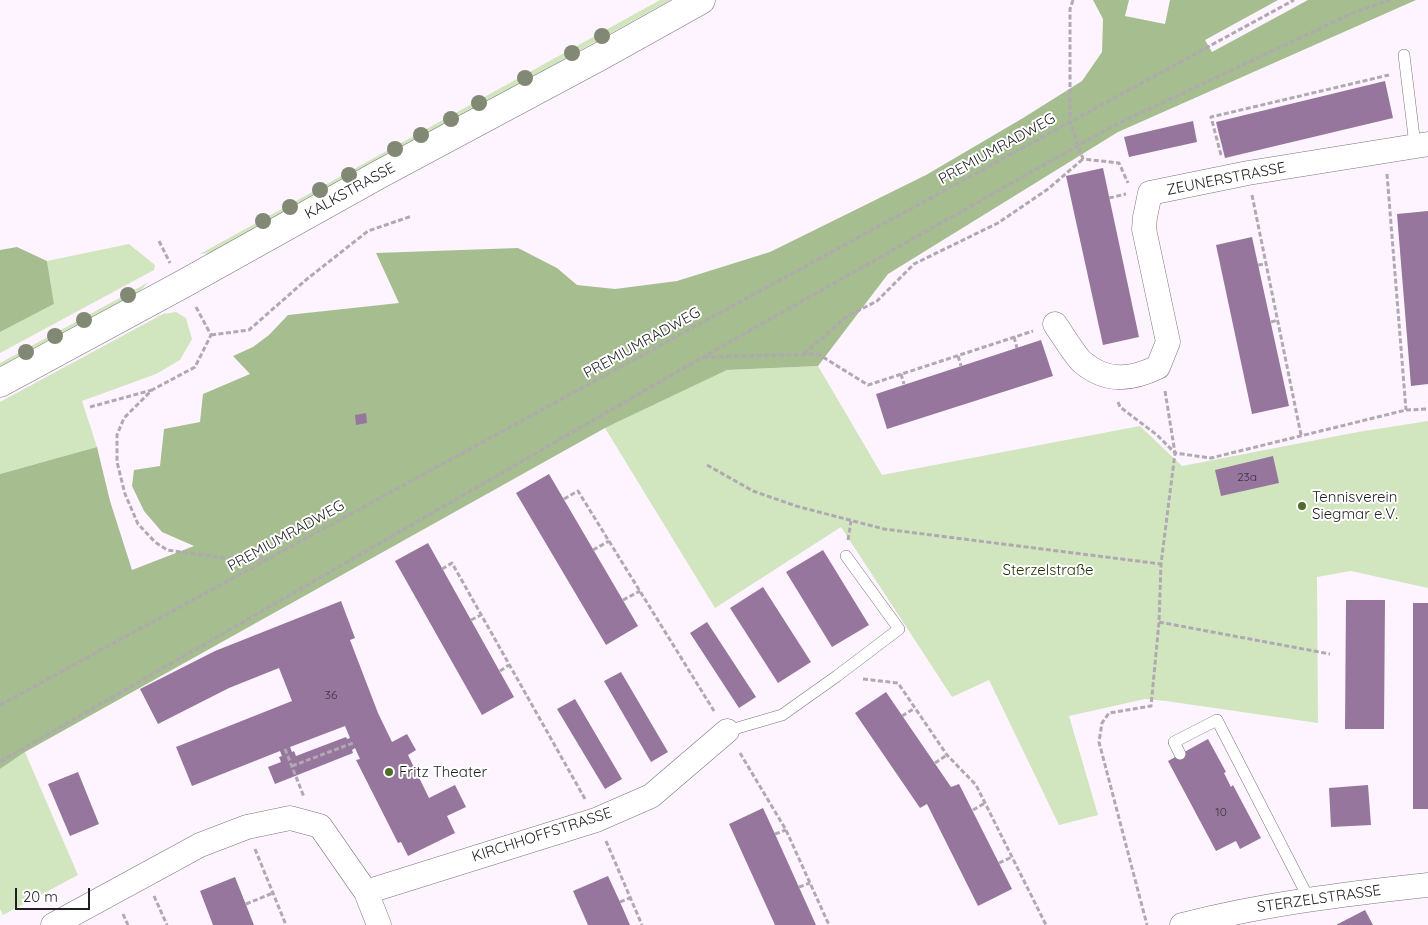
<!DOCTYPE html>
<html>
<head>
<meta charset="utf-8">
<style>
  body { margin:0 }
  #map { position:relative; width:1428px; height:925px; overflow:hidden; background:#fdf4ff; font-family:Quicksand,sans-serif }
  canvas { display:block }
  .scale { position:absolute; left:15px; top:888px; width:75px; height:22px; box-sizing:border-box; border:2px solid #211e22; border-top:0; padding-left:6px; font-size:15px; line-height:18px; white-space:nowrap; color:#211e22; -webkit-text-stroke:4px #fff; paint-order:stroke }
</style>
</head>
<body>
<div id="map">
<canvas width="1428" height="925"></canvas>
<div class="scale">20 m</div>
</div>
<script>
const c = document.querySelector('canvas').getContext('2d');
c.lineJoin = 'round';
function fillPath(path, color) { c.fillStyle = color; c.fill(path, 'evenodd'); }
function stroke(path, color, width, dash) { c.strokeStyle = color; c.lineWidth = width; c.lineCap = dash ? 'butt' : 'round'; c.setLineDash(dash || []); c.stroke(path); }
function label(font, color, halo, rows, align = 'center') {
  c.font = font + ' Quicksand,sans-serif'; c.lineWidth = 4; c.setLineDash([]); c.textBaseline = 'middle'; c.strokeStyle = halo; c.fillStyle = color; for (const [text, x, y, turn = 0] of rows) {
    c.save(); c.translate(x, y); c.rotate((+turn || 0) * Math.PI / 180); c.textAlign = isNaN(turn) ? turn : align; if (halo) c.strokeText(text, 0, 0); c.fillText(text, 0, 0); c.restore();
  }
}
const green = new Path2D(`
  M660 0H671L213 253 200 254Z
  M129 244 155 265 154 270 0 353V332L54 304 47 261Z
  M149 282 134 297 0 370V363Z
  M176 312 186 318 192 339 180 360 156 374 82 401 97 447 0 474V402L163 314Z
  M818 366 882 475 1140 426 1182 466 1358 432 1428 421V588L1351 571 1317 577 1318 723 1166 701 1145 699 1069 716 1098 815 1059 825 989 680 952 697 841 527 715 608 605 428 727 370Z
  M25 752 78 875 3 915 0 909V769Z`);
const forest = new Path2D(`
  M1093 0H1129L1125 16 1165 24 1170 0H1278L1205 40 1212 52 1308 0H1416L1118 132 888 274 818 366 727 370 605 428 25 752 0 769V474L97 447 110 501 132 570 194 546 162 532 144 511 132 486 134 470 160 466 164 429 200 422 203 394 250 374 233 356 253 347 269 335 288 315 399 303 376 253 518 248 557 268 577 285 615 289 677 281 770 252 926 175 1023 118 1082 81 1102 52 1103 19Z
  M17 247 47 261 54 304 0 332V250Z`);
const building = new Path2D(`
  M1385 81 1393 118 1225 158 1216 122Z
  M1193 121 1197 142 1129 157 1124 137Z
  M1103 168 1139 337 1103 345 1066 176Z
  M1428 211V384L1411 386 1397 214Z
  M1252 237 1289 406 1252 414 1216 245Z
  M1041 340 1053 376 887 429 876 394Z
  M366 413 367 423 356 425 355 415Z
  M1273 456 1279 483 1221 496 1215 470Z
  M549 474 638 626 606 645 516 493Z
  M428 543 514 697 482 715 395 561Z
  M823 550 869 625 832 647 786 572Z
  M763 587 811 662 778 683 730 608Z
  M1346 600H1385L1384 729H1345Z
  M341 601 355 638 350 640 378 713 392 742 407 734 416 750 408 755 429 798 455 785 466 807 447 816 455 833 408 856 401 842 398 843 356 760 360 759 355 748 352 750 353 753 275 784 268 767 281 762 279 757 282 756 280 751 192 786 176 747 292 701 279 668 229 688 158 724 140 689 215 651ZM345 726 350 738 347 739 346 737 296 756 294 751 292 752 290 747Z
  M1413 603H1428V809H1413Z
  M707 622 756 697 739 708 690 633Z
  M621 672 668 752 651 762 604 681Z
  M886 692 951 787 959 784 1012 889 978 906 927 804 920 808 855 713Z
  M575 699 622 779 605 789 557 709Z
  M1208 739 1226 772 1224 773 1231 787 1233 785 1261 838 1240 849 1236 841 1216 851 1168 761Z
  M78 772 99 824 70 836 48 784Z
  M1368 785 1371 825 1331 827 1329 788Z
  M763 808 775 834 816 925H775L729 824Z
  M608 876 620 902 630 925H588L573 891Z
  M235 877 254 925H213L200 891Z
  M1365 910 1373 925H1336Z`);
const path = new Path2D(`
  M1073 0 1070 9V122L1083 159 1119 163 1128 183
  M1221 155 1211 117 1389 75
  M1387 174 1406 410
  M1252 195 1301 435
  M1109 198 1126 194
  M159 241 170 263
  M1258 265 1266 264
  M196 307 211 335 195 367 152 390 124 418 117 435V462L125 494 138 524 155 542 167 550 224 558 268 559
  M1271 322 1278 320
  M211 335 249 330 307 279 368 231 412 216
  M1014 337 1017 348
  M804 354 846 317 877 301 914 264 998 223 1048 189 1083 159
  M958 356 961 366
  M704 357 818 354 868 385 1033 331
  M901 374 904 384
  M1165 391 1175 453 1211 458 1406 410 1428 409
  M1118 402 1120 407 1157 435 1175 453 1161 564 1159 622 1151 706 1109 713 1102 723 1099 742 1147 925
  M90 407 152 390
  M707 465 753 491 796 506 884 529 1161 564
  M564 499 578 491 714 711
  M848 540 851 521
  M593 550 609 541
  M442 569 452 563 585 799
  M623 600 640 591
  M471 620 481 615
  M1159 622 1330 654
  M500 671 509 665
  M863 679 898 683 947 755 976 785 1046 925
  M0 705 1294 0
  M902 716 915 708
  M285 749 304 797
  M740 753 786 830 829 925
  M0 762 703 357 1111 127 1355 12 1390 0
  M935 763 947 755
  M292 766 353 743
  M973 810 985 803
  M775 834 786 830
  M606 841 642 925
  M255 849 286 925
  M999 863 1012 857
  M799 887 810 883
  M154 896 167 925
  M620 902 630 898
  M246 904 273 893
  M123 914 128 925`);
const lane = new Path2D(`
  M1404 55 1415 145
  M727 731 782 715 837 676 899 629 846 556
  M1180 754 1174 742 1217 720 1309 899`);
const street = new Path2D(`
  M1055 324C1062 334 1074 354 1082 362 1107 383 1131 380 1158 367L1168 342 1144 229 1145 217 1150 193 1248 173 1428 144
  M366 892 596 820 651 796 727 731
  M53 925 200 845 247 827 290 818 320 826 366 892 379 925
  M1182 925C1263 904 1345 894 1428 885`);
const secondary = new Path2D(`
  M0 383 183 284 380 174 599 57 701 0`);
const trees = [
  [602,36],
  [572,53],
  [525,78],
  [479,103],
  [451,119],
  [421,135],
  [395,149],
  [349,175],
  [320,190],
  [290,207],
  [263,221],
  [128,295],
  [84,320],
  [55,336],
  [26,352]
];
const markers = [
  [1302,506,5,"#4d6f27"],
  [389,772,5,"#4d6f27"]
];
const numberNames = [
  ["23a",1247,477],
  ["36",331,695],
  ["10",1221,812]
];
const streetNames = [
  ["PREMIUMRADWEG",997,149,-29],
  ["ZEUNERSTRASSE",1226,179,-11],
  ["KALKSTRASSE",350,191,-29],
  ["PREMIUMRADWEG",642,343,-29],
  ["PREMIUMRADWEG",286,536,-29],
  ["KIRCHHOFFSTRASSE",542,835,-18],
  ["STERZELSTRASSE",1319,899,-8]
];
const poiNames = [
  ["Tennisverein",1312,497],
  ["Siegmar e.V.",1312,514],
  ["Fritz Theater",399,772]
];
const parkNames = [
  ["Sterzelstraße",1048,570]
];
fillPath(green, '#d1e5bf');
fillPath(forest, '#a5bd8f');
fillPath(building, '#97769d');
stroke(lane, '#7a737c', 12);
stroke(street, '#7a737c', 25);
stroke(secondary, '#7a737c', 29);
stroke(path, '#b0a9b1', 3, [5, 2.5]);
stroke(lane, '#fff', 11);
stroke(street, '#fff', 24);
stroke(secondary, '#fff', 28);
c.fillStyle = '#818873';
for (const [x, y] of trees) { c.beginPath(); c.arc(x, y, 8, 0, 2 * Math.PI); c.fill(); }
for (const [x, y, r, color] of markers) { const dot = new Path2D(); dot.arc(x, y, r, 0, 2 * Math.PI); c.fillStyle = color; c.fill(dot); stroke(dot, '#fff', 2); }
label('12px', '#3e3441', null, numberNames);
label('15px', '#211e22', '#fff', streetNames);
label('15px', '#211e22', '#fff', poiNames, 'left');
label('15px', '#1b3000', '#fff', parkNames);
</script>
</body>
</html>
